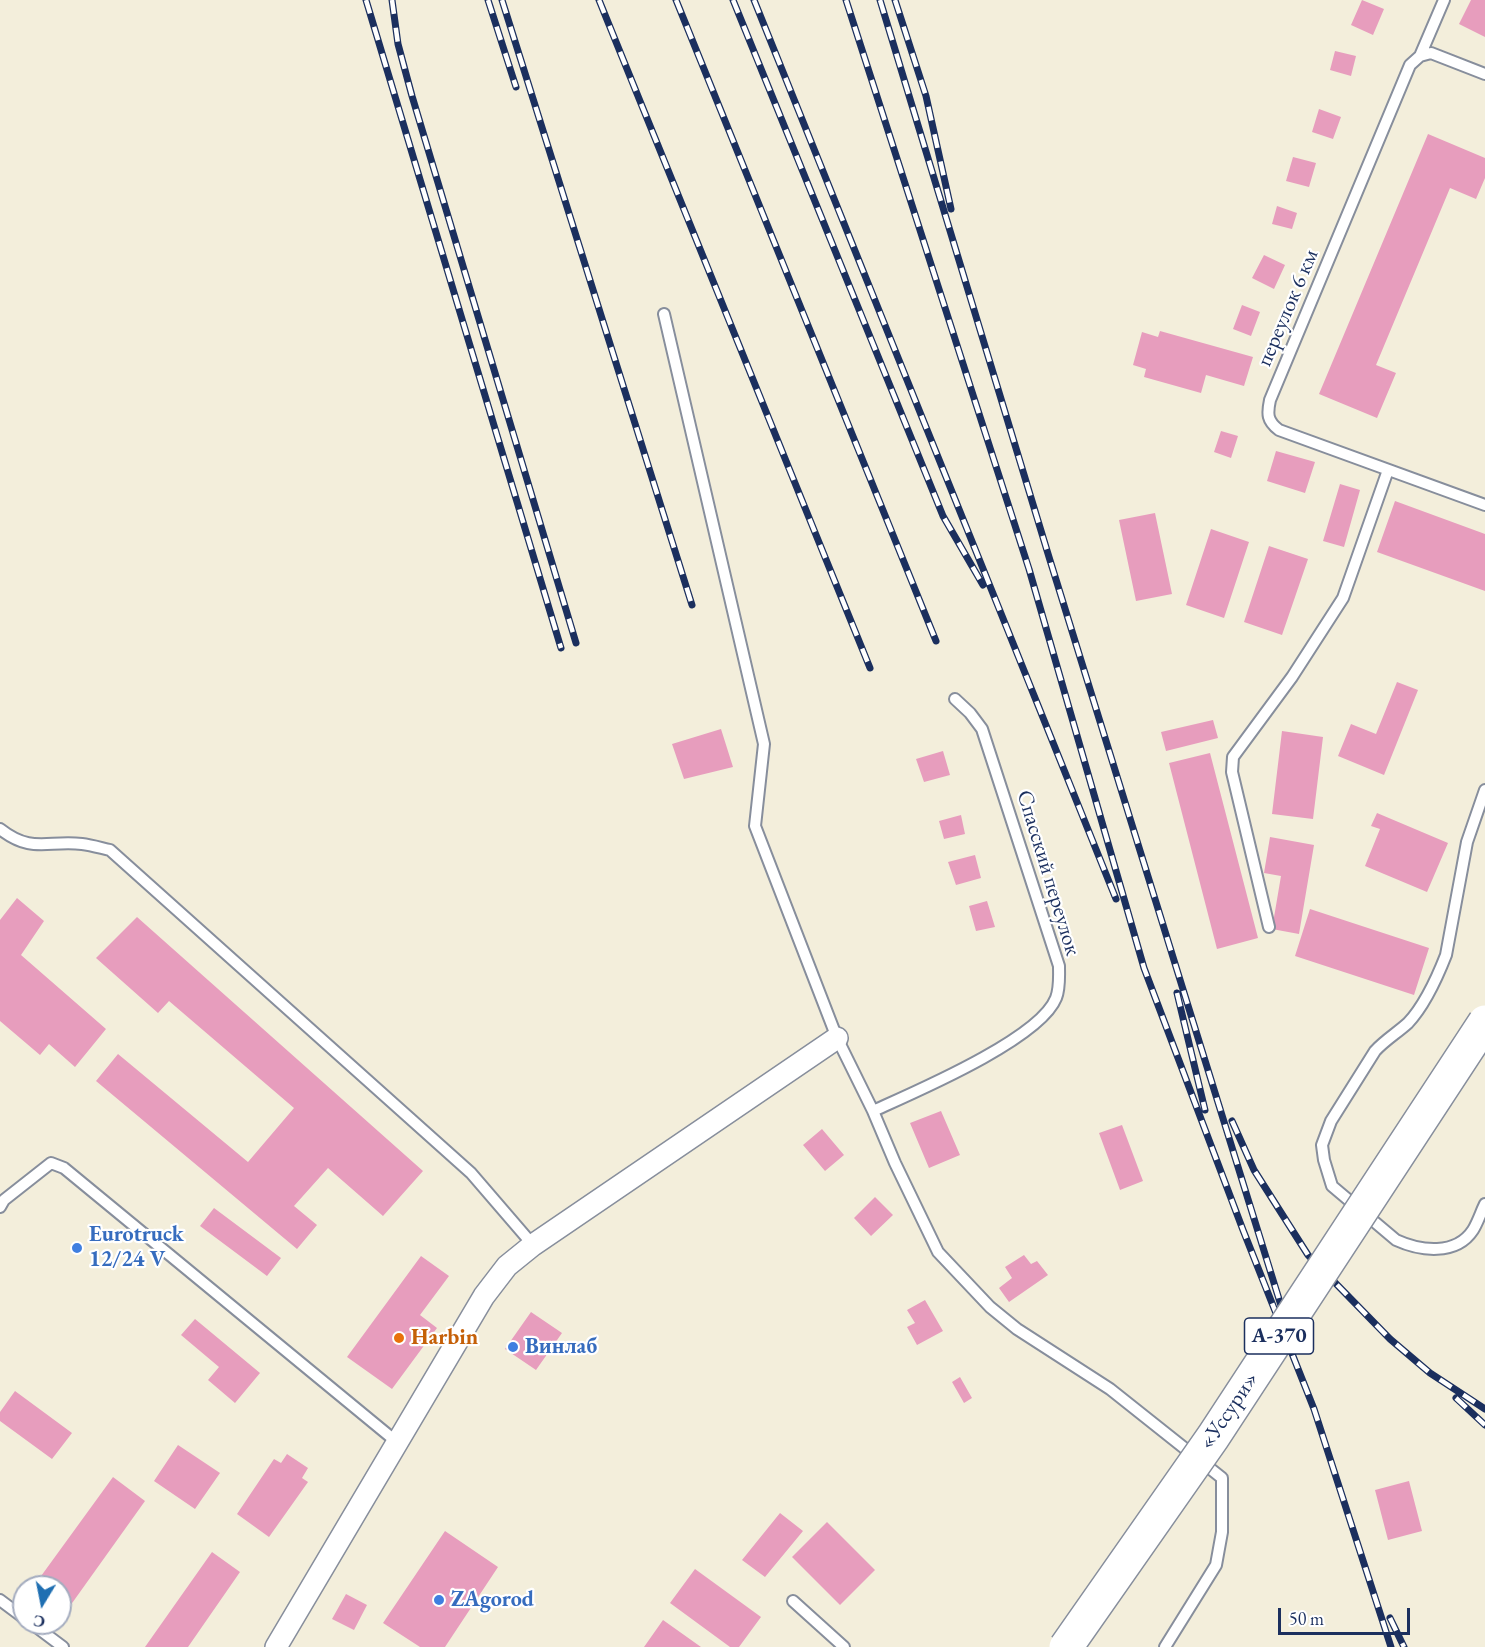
<!DOCTYPE html>
<html>
<head>
<meta charset="utf-8">
<style>
  body { margin:0 }
  #map { position:relative; width:1485px; height:1647px; overflow:hidden; background:#f3eedb; font-family:"EB Garamond",serif }
  canvas { display:block }
  .north { position:absolute; left:12px; top:1575px; width:60px; height:60px; box-sizing:border-box; background:#fff; border:2px solid #a4acbf; border-radius:50%; rotate:190deg; font-size:16px; font-weight:700; line-height:24px; text-align:center; color:#1b2f5e }
  .north::after { content:''; display:block; margin:auto; width:21px; height:27px; background:#1f6fb2; clip-path:polygon(50% 0,100% 100%,50% 72%,0 100%) }
  .scale { position:absolute; left:1278px; top:1608px; width:132px; height:27px; box-sizing:border-box; border:3px solid #1b2f5e; border-top:0; padding-left:8px; font-size:18px; line-height:21px; white-space:nowrap; color:#1b2f5e; -webkit-text-stroke:4px #fff; paint-order:stroke }
</style>
</head>
<body>
<div id="map">
<canvas width="1485" height="1647"></canvas>
<div class="north">С</div>
<div class="scale">50 m</div>
</div>
<script>
const c = document.querySelector('canvas').getContext('2d');
c.lineJoin = 'round';
function fillPath(path, color) { c.fillStyle = color; c.fill(path, 'evenodd'); }
function stroke(path, color, width, dash) { c.strokeStyle = color; c.lineWidth = width; c.lineCap = dash ? 'butt' : 'round'; c.setLineDash(dash || []); c.stroke(path); }
function label(font, color, halo, rows, align = 'center') {
  c.font = font + ' "EB Garamond",serif'; c.lineWidth = 4.5; c.setLineDash([]); c.textBaseline = 'middle'; c.strokeStyle = halo; c.fillStyle = color; for (const [text, x, y, turn = 0] of rows) {
    c.save(); c.translate(x, y); c.rotate((+turn || 0) * Math.PI / 180); c.textAlign = isNaN(turn) ? turn : align; if (halo) c.strokeText(text, 0, 0); c.fillText(text, 0, 0); c.restore();
  }
}
const building = new Path2D(`
  M1362 0 1384 9 1373 35 1351 25Z
  M1471 0H1485V37L1459 24Z
  M1335 51 1356 56 1351 76 1330 70Z
  M1319 109 1341 117 1333 139 1312 132Z
  M1428 134 1485 158V178L1476 199 1450 188 1376 365 1396 373 1377 418 1319 394Z
  M1293 157 1316 163 1309 187 1286 181Z
  M1277 206 1297 213 1292 229 1272 224Z
  M1264 255 1285 265 1274 289 1252 278Z
  M1242 305 1260 312 1251 336 1233 329Z
  M1160 331 1253 357 1244 386 1206 375 1201 393 1144 377 1146 369 1133 365 1142 332 1158 337Z
  M1221 431 1238 436 1231 458 1214 452Z
  M1276 451 1315 462 1305 493 1267 481Z
  M1340 484 1360 490 1344 547 1323 541Z
  M1395 501 1485 534V591L1377 552Z
  M1155 513 1172 594 1136 601 1119 520Z
  M1211 529 1249 542 1224 618 1186 605Z
  M1269 546 1308 559 1282 635 1244 622Z
  M1397 682 1418 690 1384 775 1338 756 1351 724 1376 734Z
  M1213 720 1218 738 1166 751 1161 732Z
  M721 729 733 767 684 779 672 744Z
  M1282 731 1323 737 1313 819 1272 814Z
  M943 751 950 775 924 782 916 759Z
  M1210 753 1258 938 1217 949 1169 763Z
  M1377 813 1448 843 1427 892 1365 866 1380 829 1371 826Z
  M961 815 965 834 944 839 939 821Z
  M1270 837 1314 845 1299 934 1272 929 1281 876 1264 873Z
  M975 855 981 878 956 885 948 862Z
  M17 898 44 921 21 955 106 1029 75 1067 49 1044 40 1055 0 1021V920Z
  M987 901 995 927 976 931 969 906Z
  M1310 909 1429 948 1414 995 1295 956Z
  M137 917 423 1171 383 1216 328 1168 294 1206 317 1225 297 1249 96 1081 118 1054 248 1162 294 1108 169 1001 158 1013 96 958Z
  M941 1111 960 1155 929 1168 910 1123Z
  M1122 1125 1143 1181 1120 1190 1099 1133Z
  M822 1129 844 1155 825 1171 803 1145Z
  M875 1197 893 1215 871 1236 854 1218Z
  M214 1208 281 1258 267 1276 200 1226Z
  M1024 1255 1031 1264 1037 1261 1048 1275 1009 1302 999 1288 1012 1278 1005 1267Z
  M421 1256 449 1276 420 1315 437 1328 392 1389 347 1357Z
  M925 1300 943 1331 917 1345 907 1327 915 1323 907 1310Z
  M531 1312 562 1333 536 1370 505 1349Z
  M195 1319 260 1373 235 1403 208 1380 219 1367 181 1335Z
  M960 1377 972 1398 964 1403 952 1382Z
  M15 1391 72 1433 52 1459 0 1421V1412Z
  M178 1445 220 1473 195 1509 154 1481Z
  M287 1454 308 1468 302 1478 308 1482 269 1537 237 1514 274 1459 281 1463Z
  M113 1477 145 1501 70 1606 60 1599V1587H42L36 1583Z
  M1409 1481 1422 1531 1388 1540 1375 1490Z
  M780 1513 803 1531 765 1577 742 1560Z
  M827 1522 875 1570 840 1605 792 1557Z
  M445 1531 498 1567 445 1647H420L383 1623Z
  M212 1552 240 1572 188 1647H145Z
  M695 1569 761 1617 739 1647H730L670 1603Z
  M346 1594 367 1605 354 1630 332 1619Z
  M663 1620 701 1647H644Z`);
const service = new Path2D(`
  M1444 0 1420 56 1410 65 1270 400C1267 414 1267 421 1279 430L1485 505
  M1420 56 1431 53 1485 74
  M664 314 764 744 755 826 837 1038 873 1111 895 1163 938 1252 990 1307 1017 1329 1110 1389 1222 1478V1532L1216 1565 1165 1647
  M1485 790 1467 842 1446 955C1437 978 1425 1005 1408 1023 1397 1033 1385 1040 1375 1051L1331 1121 1322 1145 1324 1160 1332 1186 1396 1240C1420 1251 1456 1256 1473 1230 1478 1222 1481 1212 1485 1204
  M0 829C32 854 47 840 82 844 91 845 101 848 110 850L471 1173 533 1245
  M1269 927 1232 772 1233 757 1292 677 1343 598 1388 470
  M873 1111C915 1092 1040 1039 1056 998 1060 988 1059 977 1059 966L982 729 970 713 955 699
  M0 1207 4 1200 51 1163 64 1168 398 1443
  M0 1600 24 1618
  M793 1601 844 1647
  M31 1623 63 1647`);
const minor = new Path2D(`
  M276 1647 484 1296 507 1266 533 1245 837 1038`);
const rail = new Path2D(`
  M366 0 561 648
  M392 0 398 44 412 96 576 643
  M488 0 516 87
  M502 0 692 605
  M599 0 870 668
  M676 0 936 641
  M733 0 943 516 983 585
  M754 0 1116 899
  M846 0 1029 569 1144 968 1243 1230 1314 1409 1391 1647
  M880 0 1049 557 1283 1312
  M895 0 926 96 951 209
  M1177 993 1205 1110
  M1232 1121 1254 1170 1308 1255 1390 1339 1430 1373 1485 1409
  M1456 1398 1485 1425
  M1390 1618 1404 1647`);
const trunkBridge = new Path2D(`
  M1066 1647 1213 1437 1485 1022`);
const markers = [
  [77,1248,6,"#3f7fe0"],
  [399,1338,6,"#e8710a"],
  [513,1347,6,"#3f7fe0"],
  [439,1600,6,"#3f7fe0"]
];
const shields = [
  [1279,1336,69]
];
const shieldNames = [
  ["А-370",1279,1336]
];
const streetNames = [
  ["переулок 6 км",1288,308,-67],
  ["Спасский переулок",1048,873,73],
  ["«Уссури»",1229,1411,-56]
];
const shopNames = [
  ["Eurotruck",89,1235],
  ["12/24 V",89,1260],
  ["Винлаб",525,1347],
  ["ZAgorod",451,1600]
];
const foodNames = [
  ["Harbin",411,1338]
];
fillPath(building, '#e79dbd');
stroke(service, '#878e9c', 14);
stroke(minor, '#878e9c', 24);
stroke(service, '#fff', 10);
stroke(minor, '#fff', 21);
stroke(rail, '#1b2f5e', 7);
stroke(rail, '#fff', 4.5, [14]);
stroke(trunkBridge, '#878e9c', 36, []);
stroke(trunkBridge, '#fff', 33);
for (const [x, y, r, color] of markers) { const dot = new Path2D(); dot.arc(x, y, r, 0, 2 * Math.PI); c.fillStyle = color; c.fill(dot); stroke(dot, '#fff', 2); }
for (const [x, y, w] of shields) { const box = new Path2D(); box.roundRect(x - w / 2, y - 18, w, 36, 4.5); c.fillStyle = '#fff'; c.fill(box); stroke(box, '#1b2f5e', 1.5); }
label('bold 21px', '#1b2f5e', null, shieldNames);
label('22px', '#1b2f5e', '#fff', streetNames);
label('bold 22px', '#366cbe', '#fff', shopNames, 'left');
label('bold 22px', '#c56008', '#fff', foodNames, 'left');
</script>
</body>
</html>
